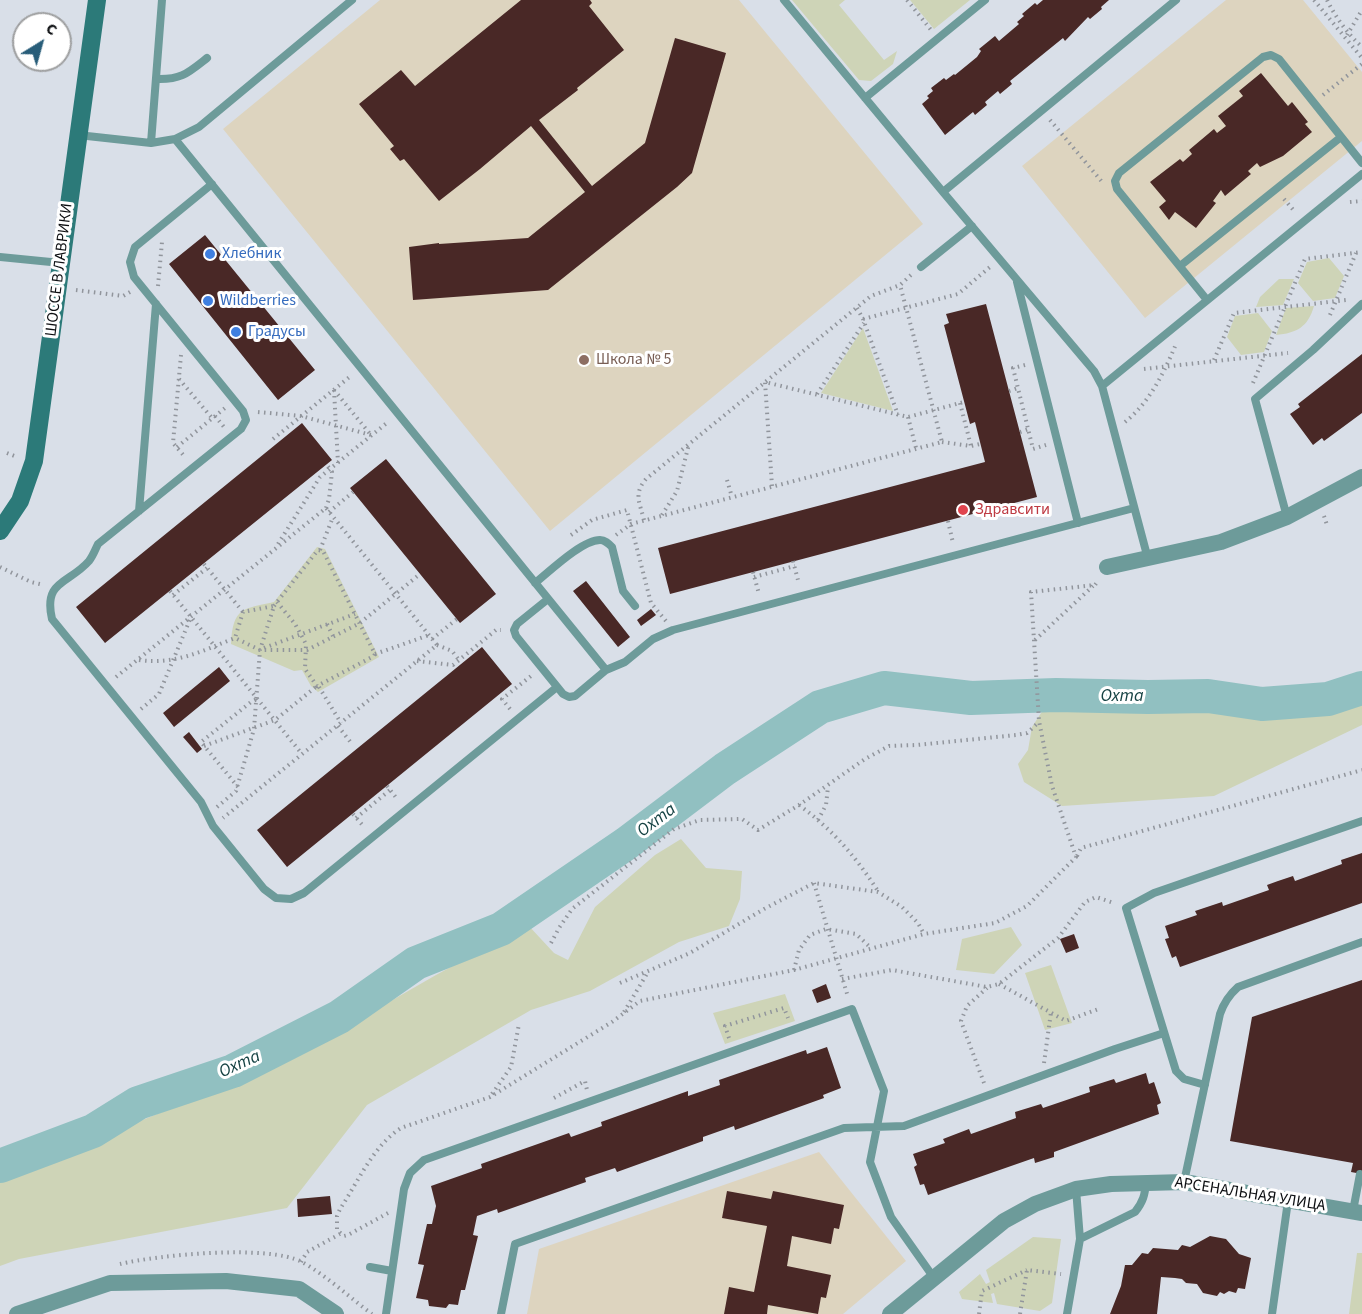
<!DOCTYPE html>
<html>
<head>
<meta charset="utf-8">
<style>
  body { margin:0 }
  #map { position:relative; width:1362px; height:1314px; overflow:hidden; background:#d9dfe8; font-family:"Source Sans 3",sans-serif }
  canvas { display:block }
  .north { position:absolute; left:12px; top:12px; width:60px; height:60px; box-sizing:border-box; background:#fff; border:2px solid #9e9fa0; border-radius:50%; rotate:37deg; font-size:16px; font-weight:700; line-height:24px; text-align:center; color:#0d0f12 }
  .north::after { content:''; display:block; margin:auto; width:21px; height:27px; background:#285d79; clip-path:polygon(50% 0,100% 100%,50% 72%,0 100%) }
</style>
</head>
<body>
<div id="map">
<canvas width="1362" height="1314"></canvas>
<div class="north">С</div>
</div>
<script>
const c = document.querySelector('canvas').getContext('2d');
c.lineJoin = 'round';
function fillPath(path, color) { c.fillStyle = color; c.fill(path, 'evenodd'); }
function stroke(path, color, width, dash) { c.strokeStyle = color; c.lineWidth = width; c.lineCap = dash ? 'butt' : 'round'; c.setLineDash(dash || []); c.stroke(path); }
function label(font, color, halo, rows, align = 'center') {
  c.font = font + ' "Source Sans 3",sans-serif'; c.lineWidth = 6; c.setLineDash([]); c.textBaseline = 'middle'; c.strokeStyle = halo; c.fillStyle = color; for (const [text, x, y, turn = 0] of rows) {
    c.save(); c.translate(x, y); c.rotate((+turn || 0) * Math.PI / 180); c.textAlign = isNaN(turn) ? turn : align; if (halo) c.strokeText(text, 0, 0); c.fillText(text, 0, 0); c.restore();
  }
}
const commercial = new Path2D(`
  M380 0H739L923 224 550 531 223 129Z
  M1226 0H1303L1362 72V141L1145 318 1022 166Z
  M819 1152 906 1261 843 1314H527L539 1249Z`);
const green = new Path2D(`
  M792 0H845L839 5 884 60 897 51 893 64 871 81 859 80Z
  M910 0H970L934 29Z
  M1329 258 1344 276 1335 298 1313 301 1298 283 1307 262Z
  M1279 279H1294L1283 305 1256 307 1260 297Z
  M1314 306C1308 327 1297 333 1276 335L1286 308Z
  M1258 313 1272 331 1264 352 1241 355 1227 337 1235 316Z
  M863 328 893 411 821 393Z
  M317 547 325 549 379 657 318 692 311 686 302 670 294 671 231 644C233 607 243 609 274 602Z
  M1362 692V725L1214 796 1062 806 1024 782 1018 764 1028 750 1032 727 1043 710 1101 709 1166 704 1310 712Z
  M681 839 706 868 742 871 740 899 729 926 679 942 590 991 531 1010 367 1105 287 1208 19 1259 0 1266V1154L118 1130 228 1085 323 1040 436 975 528 925 554 953 568 960 595 907 655 855Z
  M1011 927 1022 945 994 974 956 970 962 939Z
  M1051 965 1072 1023 1045 1030 1025 973Z
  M785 994 795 1021 725 1044 713 1013Z
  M1033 1237 1061 1239 1052 1303 1040 1311 997 1304 994 1293 991 1294 993 1303 962 1299 959 1292 980 1274 986 1284 990 1282 986 1270Z
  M1357 1253H1362V1314H1349Z`);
const river = new Path2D(`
  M0 1166 93 1131 138 1103 233 1071 339 1017 416 963 501 929 627 843 725 769 820 707 884 688 971 698 1056 695 1148 697 1208 696 1262 704 1328 699 1362 688`);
const building = new Path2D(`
  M521 0H590L592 3 589 6 624 50 577 88 578 90 539 120 592 186 645 143 675 38 726 53 692 173 677 187 548 290 413 300 409 247 439 243V244L528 238 585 192 531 126 480 169 439 201 404 159 400 161 390 149 394 146 359 104 401 70 415 86Z
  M1043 0H1109L1101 7 1102 9 1090 19 1088 17 1065 41 1063 38 1010 81 1012 84 1000 94 998 91 985 102 987 105 975 115 973 112 945 135 922 104 929 98 927 96 933 91 931 88 944 78 946 80 954 74 955 75 977 57 981 51 979 49 995 36 999 41 1019 24 1017 22 1024 16 1022 14 1035 3 1037 5Z
  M1261 73 1288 106 1292 102 1308 122 1305 124 1312 132 1283 156 1260 167 1257 163 1248 171 1251 174 1225 196 1221 190 1213 201 1216 203 1196 228 1175 212 1169 220 1159 207 1166 201 1150 182 1180 159 1183 162 1192 154 1189 150 1214 129 1217 133 1226 126 1218 116 1243 96 1239 91Z
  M205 235 315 370 278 400 169 264Z
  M986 304 1037 497 670 594 658 548 985 462 975 422 970 424 944 325 949 323 946 314Z
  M1362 354V413L1324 441 1322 438 1313 445 1290 414 1300 407 1298 404Z
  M302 423 332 460 105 643 76 607Z
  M386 459 496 594 460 623 350 488Z
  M586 581 630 637 618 647 573 591Z
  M651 609 656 615 641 626 637 620Z
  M482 647 512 684 287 867 257 830Z
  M219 667 230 681 174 727 163 713Z
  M189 732 202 749 197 753 183 737Z
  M1362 853V903L1180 967 1176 956 1172 958 1165 939 1169 938 1165 926 1197 915 1195 911 1222 902 1223 906 1269 890 1267 885 1278 881 1293 876 1295 881 1342 864 1341 860Z
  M1074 934 1079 948 1066 953 1060 939Z
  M1362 980V1174L1351 1172 1353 1163 1230 1141 1252 1017Z
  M826 984 831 998 817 1003 812 990Z
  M827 1047 841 1088 823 1095 824 1098 735 1130 734 1126 703 1137V1141L617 1172 615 1168 585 1178 586 1182 498 1213 497 1209 477 1216 473 1235 478 1236 465 1290H461L458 1305 449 1304 446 1308 429 1306 428 1300 416 1298 424 1265 418 1264 427 1224H432L436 1206 431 1186 482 1168 481 1164 569 1133 571 1137 602 1126 601 1122 688 1091V1096L720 1085 719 1080 806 1050 807 1054Z
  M1146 1073 1149 1084 1154 1082 1161 1103 1157 1105 1159 1114 1054 1152V1157L1035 1163 1034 1158 928 1195 924 1184 920 1185 914 1167 917 1165 913 1154 945 1143 943 1139 969 1129 971 1134 1016 1118 1015 1112 1041 1104 1043 1108 1090 1092 1089 1087 1114 1079 1116 1083Z
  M727 1191 771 1199 773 1191 844 1205 839 1229 834 1228 831 1244 792 1236 787 1266 831 1275 826 1298 821 1297 818 1314 768 1305 767 1314H724L729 1287 754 1292 767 1226 722 1218Z
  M330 1196 332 1214 298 1217 297 1199Z
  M1210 1236 1226 1239 1239 1254 1251 1258 1245 1289 1238 1288 1236 1293 1229 1291 1224 1294 1220 1292 1217 1296 1203 1293 1197 1284 1186 1283 1182 1279 1175 1278 1161 1277 1157 1314H1110L1121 1286 1125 1265H1132L1142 1253 1148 1254 1153 1248 1178 1250 1182 1245 1190 1247Z`);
const path = new Path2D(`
  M907 0 931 30
  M1314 0 1362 58
  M1327 0C1336 18 1347 33 1362 47
  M1347 35 1362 10
  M1323 95 1362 64
  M1050 120 1103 183
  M1284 199 1295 212
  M1350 202 1362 201
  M158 286 162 242
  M76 290 123 296 130 292
  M857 308 863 319 898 415
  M1330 315 1356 253
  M863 319 958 294 990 267
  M181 355 173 443 185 457
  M1214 360 1234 313 1346 300
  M1025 365 1013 368 1033 449 1046 445
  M1144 369 1288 353
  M179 379 212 418
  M1253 383 1305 259 1362 252
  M334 390 338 463
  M334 390 371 435
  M1009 391 1018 388
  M817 394 864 323
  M960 403 971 446
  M258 412 301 416 371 435
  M215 416 224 427
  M908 417 916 448
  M1125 422C1149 403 1164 373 1176 344
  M1020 432 1029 429
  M273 439 352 375
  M942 442 971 446 980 444
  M177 447 225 408
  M7 453 17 457
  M727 480 732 497
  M772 486 765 382 908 417 964 402
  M326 508 329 499 332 472 326 464
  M329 512 353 492
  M662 515 677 491 689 444
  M1324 516 1327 525
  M644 520C640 503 633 494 646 479L871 296 900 285
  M948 521 953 543
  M571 535 592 520 627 510 651 603 666 621
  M616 535 631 524 942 442 900 285 911 275
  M278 544 320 477 388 422
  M320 550 333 517
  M793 561 799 584
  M204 564 243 612
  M0 567 31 582 44 585
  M753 572 759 594
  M754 577 795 566
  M170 591 302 754
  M173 595 207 568
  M274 606 277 602 318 550 323 551 375 654 374 656 317 686 305 669 306 644 295 624 277 602
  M327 624 333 636
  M432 639 457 619
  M1035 640 1093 586
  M437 645 452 651 459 660
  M264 648 355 614
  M375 654 429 635
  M139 660C175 665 202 651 235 638
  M417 661 453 665 496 630H501
  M116 677 326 508 437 645 223 818
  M319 687 341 723
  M141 709 159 694 191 617
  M510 709 502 699 531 676
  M338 726 352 744
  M204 746 275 720 317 686
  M387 786 398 800
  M238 787 201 742 251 702 257 699
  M799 805C833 830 855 856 878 891
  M217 807 236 791 254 729 260 650 274 606 243 612 235 638 260 650H307L360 623 420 574
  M353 814 364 827
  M356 818 390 790
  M818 820 826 805 828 787
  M1077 856 1081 848 1362 770
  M814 883 848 997
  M551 943 559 928 572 909 674 829 700 820 742 819 758 830 799 805 865 759 889 746 917 745 1016 735 1027 733 1039 722
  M794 970 799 950 810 935 826 929 856 934 871 948
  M842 979 892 970 987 987 999 984 1058 938 1085 902 1096 897 1114 903
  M620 983 690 953 764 909 814 883 878 892 902 907 918 923 924 934
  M999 984 1066 1021 1101 1008
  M624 1012 648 972
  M729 1038 725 1026 784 1008 788 1018
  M1044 1063 1051 1012
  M984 1083 961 1021 967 1006 987 988
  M492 1094 511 1067 519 1024
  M554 1098 585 1081 587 1090
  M388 1213 348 1235 344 1236 337 1230V1216L340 1209C358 1182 373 1146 401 1128L490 1097 612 1022 640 1001 794 970 924 934 995 923 1027 906 1076 857 1052 786 1039 721 1031 592 1095 585 1098 581
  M301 1262 307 1252 340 1234
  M120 1264C158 1255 268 1244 302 1262 327 1276 349 1297 372 1314
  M979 1314 982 1291 1027 1270
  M1020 1314 1027 1270 1061 1274`);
const lane = new Path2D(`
  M784 0 943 192 1094 371 1102 386 1148 559
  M156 79C181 80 188 73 207 58
  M865 98 985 0
  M78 135 151 143 175 139 199 127 352 0
  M175 139 606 670
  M151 143 162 0
  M212 184 135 247 130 262 134 277 243 411 246 420 241 429 98 544C95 550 93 556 89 561 69 584 43 580 52 619L201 802 213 826 264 889 276 898 291 899 304 893 557 687
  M943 192 1176 0
  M0 257 61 263
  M1180 266 1341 137
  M921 267 972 226
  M1017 282 1078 523
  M1207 300 1117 189 1115 181 1119 173 1263 57 1271 55 1279 59 1362 163
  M1102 386 1362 174
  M139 511 156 304
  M1287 517 1255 399 1313 350 1362 304
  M535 583C550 571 582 540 600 540 605 540 608 543 612 547L623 591 635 606
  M548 599 517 624 514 630 516 636 563 694 569 697 575 696 606 670 625 662 653 639 673 630 1134 508
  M1205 1085 1184 1079 1176 1071 1126 908 1154 893 1362 821
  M1184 1182 1220 1014C1224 1002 1229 995 1238 987L1362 942
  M1076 1189 1080 1239
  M1353 1211 1360 1174
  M370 1267 392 1271
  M386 1314 404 1189 410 1173 424 1160 852 1009 884 1091 870 1162 891 1217 934 1278
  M501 1314 515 1244 844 1128 904 1126 1115 1049 1164 1033
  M1067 1314 1080 1239 1135 1212C1143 1202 1145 1195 1146 1182
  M1272 1314 1288 1201`);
const street = new Path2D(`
  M1107 567 1221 542 1287 517 1362 477
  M17 1314 110 1283 226 1281 299 1289 336 1314
  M890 1314 1004 1221 1035 1204 1076 1189 1111 1184 1184 1182 1362 1213`);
const secondary = new Path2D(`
  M0 531 20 501 34 461 97 0`);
const markers = [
  [210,254,6,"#3f7fe0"],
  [208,301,6,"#3f7fe0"],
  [236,332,6,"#3f7fe0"],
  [584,360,6,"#8d6e63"],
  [963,510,6,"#e0444e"]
];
const shopNames = [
  ["Хлебник",222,254],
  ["Wildberries",220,301],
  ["Градусы",248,332]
];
const streetNames = [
  ["ШОССЕ В ЛАВРИКИ",60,270,-83],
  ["АРСЕНАЛЬНАЯ УЛИЦА",1250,1195,9]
];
const educationNames = [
  ["Школа № 5",596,360]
];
const healthNames = [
  ["Здравсити",975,510]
];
const waterNames = [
  ["Охта",1122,697],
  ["Охта",657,821,-37],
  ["Охта",240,1065,-24]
];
fillPath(commercial, '#ddd4bf');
fillPath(green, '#ced4b7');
stroke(river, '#91c0c1', 34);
fillPath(building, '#492826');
stroke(path, '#91959c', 4, [1.5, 4.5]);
stroke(lane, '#6d9b9a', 8);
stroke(street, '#6d9b9a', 16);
stroke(secondary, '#2c7a79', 18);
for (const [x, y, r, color] of markers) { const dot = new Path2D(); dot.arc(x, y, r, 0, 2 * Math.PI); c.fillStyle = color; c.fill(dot); stroke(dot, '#fff', 2); }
label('16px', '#366cbe', '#fff', shopNames, 'left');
label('16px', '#0d0f12', '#fff', streetNames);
label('16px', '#785e54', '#fff', educationNames, 'left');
label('16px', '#be3a42', '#fff', healthNames, 'left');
label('italic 18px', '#154243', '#fff', waterNames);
</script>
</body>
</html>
